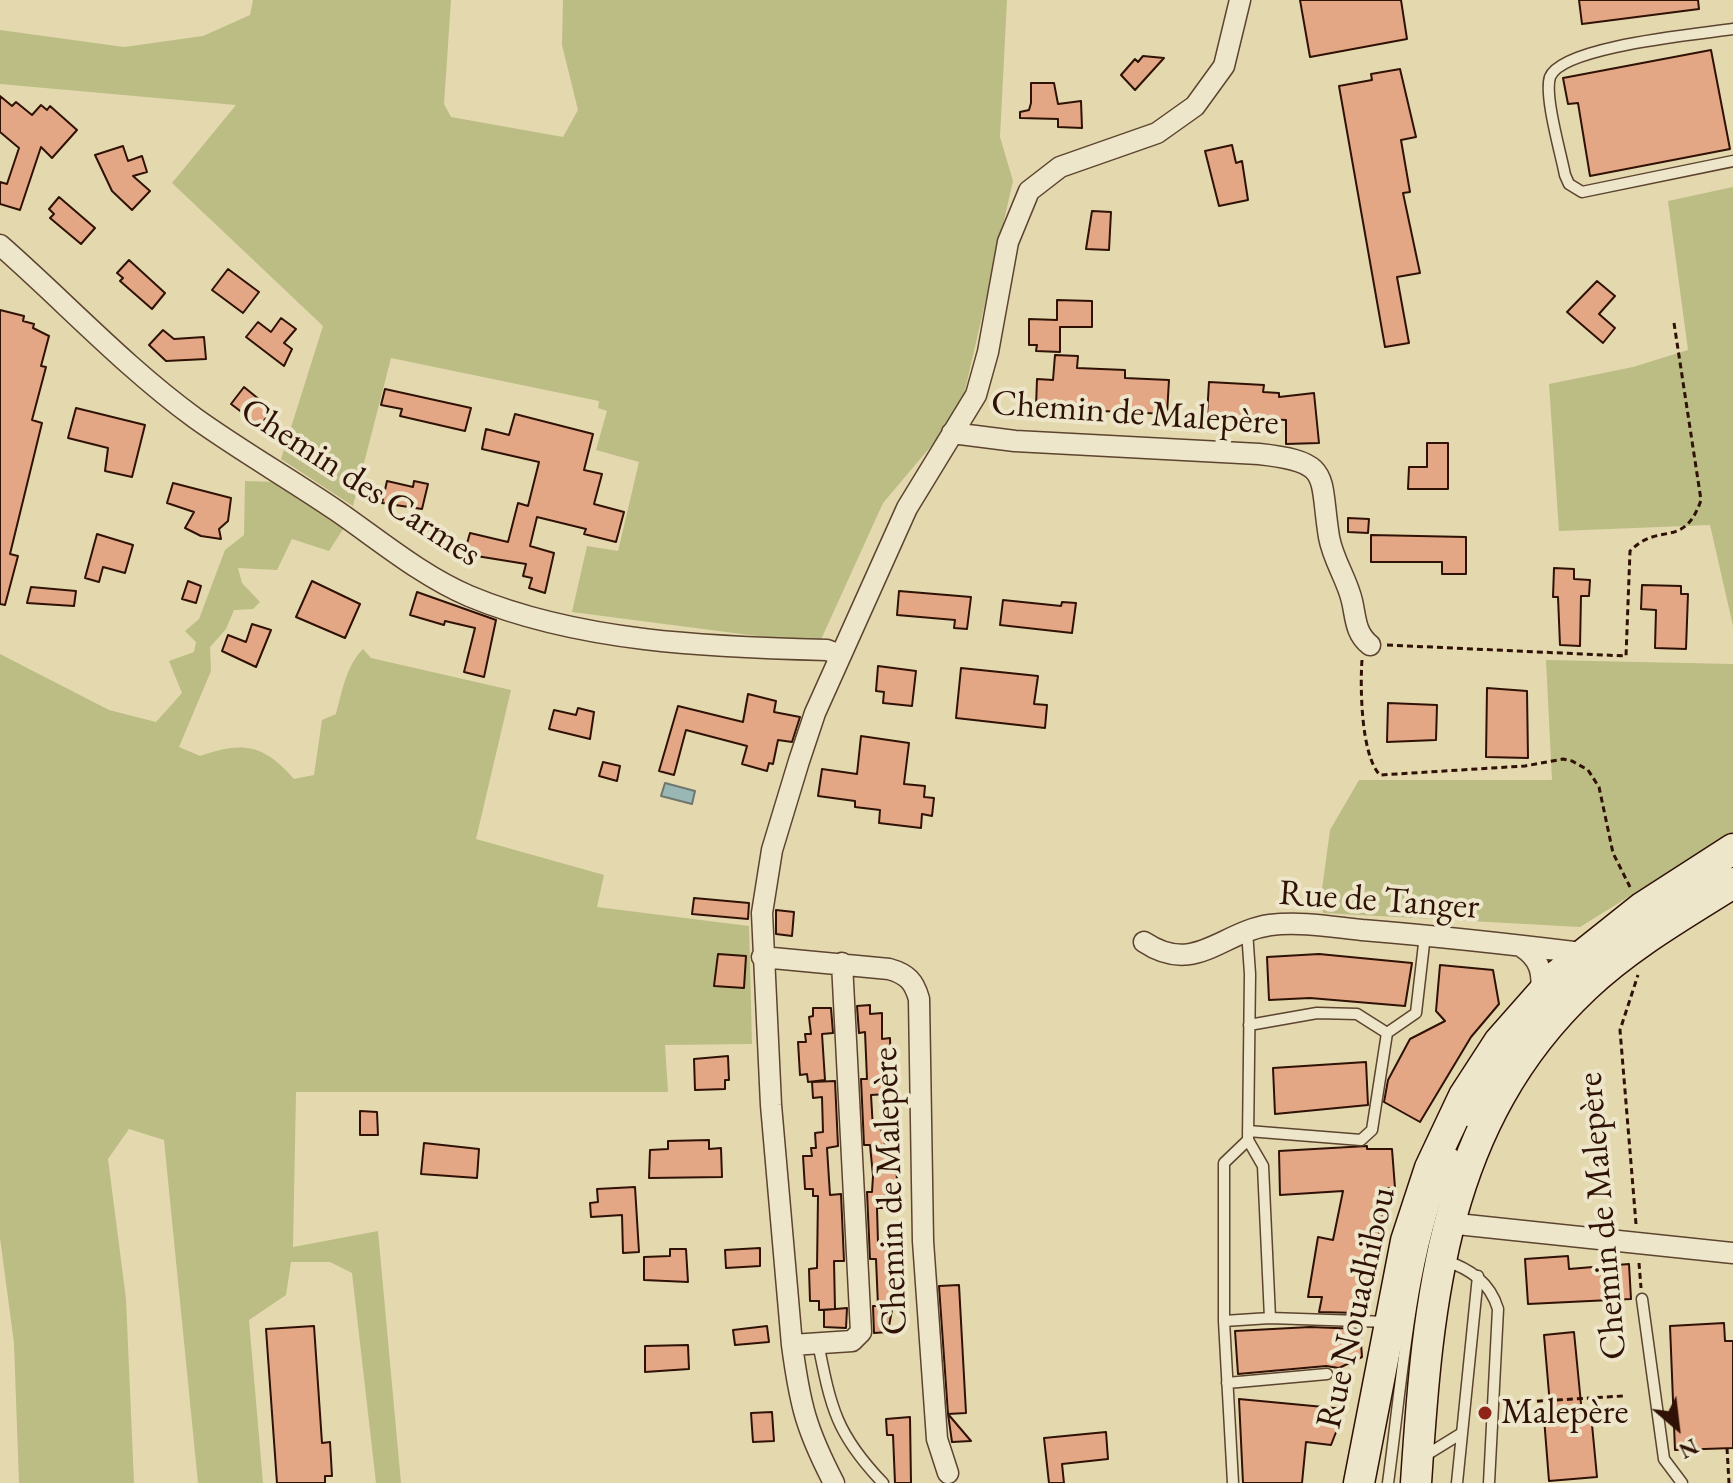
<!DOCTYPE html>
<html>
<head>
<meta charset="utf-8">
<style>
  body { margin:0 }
  #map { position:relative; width:1733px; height:1483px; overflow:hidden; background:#e4d8ae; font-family:"EB Garamond",serif }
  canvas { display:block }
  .north { position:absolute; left:1637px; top:1387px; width:80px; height:80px; -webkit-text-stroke:6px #ede6ca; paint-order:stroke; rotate:152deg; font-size:22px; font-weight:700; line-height:32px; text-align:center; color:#2f1205 }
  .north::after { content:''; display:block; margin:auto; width:28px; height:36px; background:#2f1205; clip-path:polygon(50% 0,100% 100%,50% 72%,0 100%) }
</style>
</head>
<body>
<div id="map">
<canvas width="1733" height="1483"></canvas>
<div class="north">N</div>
</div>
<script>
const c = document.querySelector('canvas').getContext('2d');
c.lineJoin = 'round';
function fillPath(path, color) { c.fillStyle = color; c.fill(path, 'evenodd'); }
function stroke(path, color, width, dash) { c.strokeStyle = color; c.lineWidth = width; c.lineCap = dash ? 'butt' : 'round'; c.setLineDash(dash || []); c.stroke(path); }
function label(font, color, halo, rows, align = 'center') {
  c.font = font + ' "EB Garamond",serif'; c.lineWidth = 8; c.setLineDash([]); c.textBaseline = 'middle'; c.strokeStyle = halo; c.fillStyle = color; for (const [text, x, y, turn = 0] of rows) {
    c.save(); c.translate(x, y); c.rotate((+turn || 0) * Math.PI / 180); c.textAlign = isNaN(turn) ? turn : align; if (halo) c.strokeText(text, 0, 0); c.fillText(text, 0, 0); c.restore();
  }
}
const green = new Path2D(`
  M253 0H451L444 104 451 117 563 137 578 110 562 45 563 0H1007L1000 137 1013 181 960 412 883 503 819 644 572 612 587 546 618 551 639 462 596 450 607 411 598 408 599 401 391 358 353 506 281 459 323 326 172 183 236 105 0 84V30L124 47 203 36 250 15Z
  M1733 187V626L1710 525 1559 531 1549 384 1633 367 1688 350 1668 201Z
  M245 481 276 482 345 526 329 551 292 539 277 570 238 568 242 583 260 602 253 609 234 610 226 629 210 647 211 671 179 747 200 756C242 741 264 744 294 779L314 775 322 720 336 714C342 692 346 666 363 649L371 658 511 690 476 839 604 875 597 907 749 926 752 1044 665 1045 668 1092H296L293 1247 378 1231 401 1483H376L352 1273 330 1262H291L286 1295 249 1320 263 1483H198L164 1140 129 1129 108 1159 126 1299 134 1483H19L14 1343 0 1238V654L109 710 156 722 182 693 169 661 194 652 196 642 185 631 199 619 225 550 244 535Z
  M1546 660 1733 664V832L1580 927 1323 913 1321 897 1330 830 1359 780H1552Z`);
const water = new Path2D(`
  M665 783 695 791 692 804 661 796Z`);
const building = new Path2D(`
  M1300 0H1401L1407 39 1310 57Z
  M1579 0H1698L1699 9 1582 24Z
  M1711 50 1730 149 1590 176 1578 103 1568 104 1563 78Z
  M1143 56 1164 58 1135 90 1121 75 1135 59 1138 62Z
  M1400 69 1416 137 1401 140 1410 192 1403 193 1420 273 1397 277 1409 343 1385 347 1339 86 1372 80 1371 74Z
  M1031 83H1054L1058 104 1081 101 1082 128 1058 127V119L1020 118V112L1029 110 1031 103Z
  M0 96 12 106 16 102 32 115 41 105 47 110 50 106 77 130 52 158 41 147 20 210 0 204V182L7 184 19 148 0 132Z
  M1232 145 1236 163 1242 161 1248 200 1219 206 1205 151Z
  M123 146 128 161 142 156 147 172 133 176 150 191 132 210 112 191 95 155Z
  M59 197 95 228 81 244 50 218 54 214 49 209Z
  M1092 211 1111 212 1109 250 1086 249Z
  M129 260 165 293 152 309 120 281 123 278 117 273Z
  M228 269 259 292 243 313 212 290Z
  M1597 281 1615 296 1599 314 1615 328 1603 343 1567 312Z
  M1057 300 1092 301V327H1060V352L1036 351 1037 345H1029V319L1057 320Z
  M0 310 24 316 23 321 34 324 33 328 49 336 41 366 46 367 32 420 42 423 10 554 18 556 5 605 0 604Z
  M281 318 296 329 284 343 292 349 284 366 246 337 258 322 271 332Z
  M163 330 174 339 204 337 206 359 166 361 149 345Z
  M1055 355 1078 356 1077 368 1125 370V378L1169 380 1167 414 1036 408 1037 379 1053 380Z
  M1209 382 1264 385 1263 392 1279 393V397L1314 393 1319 443 1286 444V420L1207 416Z
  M244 387 272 410 260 426 231 404Z
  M385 389 471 408 465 431 400 416 402 409 381 405Z
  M76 408 145 425 132 477 105 471 108 448 68 438Z
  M515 414 593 434 584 470 602 474 594 504 624 512 616 542 584 534 586 529 537 517 530 546 554 553 545 593 529 588 532 578 523 576 526 564 464 554 470 533 508 542 518 503 528 506 539 462 482 449 486 429 509 435Z
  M1427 443H1448V489H1408L1409 467H1427Z
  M387 481 413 487 414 481 428 484 422 509 382 503Z
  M173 483 231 498 228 521 219 529 221 539 201 536 185 528 194 512 167 503Z
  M1348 518 1369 519 1368 533 1348 532Z
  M97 534 133 545 125 573 103 567 99 582 85 578Z
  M1371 535 1466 537V574H1442V562H1371Z
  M1554 568 1574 569V579L1590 580 1589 596H1581L1580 646 1560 645 1558 597H1553Z
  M188 581 201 586 196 603 182 599Z
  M312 581 360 604 345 638 296 617Z
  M1642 585 1681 586V594H1688L1686 649 1655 648 1656 610 1641 609Z
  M31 587 76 591 74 606 27 603Z
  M899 591 971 597 967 629 954 628 955 620 897 615Z
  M417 592 496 620 484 677 464 672 475 628 445 621 444 625 410 615Z
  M1003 600 1061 606 1062 602 1076 603 1072 633 1000 625Z
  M252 624 271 630 256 667 222 651 228 635 246 642Z
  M878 666 916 671 912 706 883 703 884 692 876 691Z
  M961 668 1038 676 1034 704 1047 705 1045 728 956 718Z
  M1487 688 1527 691 1528 758 1486 757Z
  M748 694 776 701 774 712 800 717 792 742 778 740 773 764 769 763 767 771 742 764 747 746 686 730 674 775 659 771 678 706 743 722Z
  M1388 703 1437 705 1436 740 1387 742Z
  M578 708 594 712 590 739 549 729 554 710 576 715Z
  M861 736 909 743 904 784 925 786 924 797 934 798 932 816 922 814 921 828 879 823 880 810 855 807V801L818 796 822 769 857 774Z
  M603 762 620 766 617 781 599 776Z
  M694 898 749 903 748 919 692 914Z
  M776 910 794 912 792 936 776 934Z
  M718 954 746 956 744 988 714 986Z
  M1319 954 1412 963 1405 1006 1310 998 1269 1000 1267 957Z
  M1440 965 1493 970 1499 1004 1471 1037 1420 1122 1384 1102 1388 1080 1410 1039 1445 1021 1436 1011Z
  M870 1005V1014L882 1013V1039L890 1038 891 1070H885L887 1094 871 1095 873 1129H881L887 1152H896L897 1184H889V1192H885L886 1208H877L878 1243 887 1242 888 1258H892V1265L901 1264 903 1297 894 1298 888 1332 874 1333 873 1306H878L876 1259H870L867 1192H872L873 1176 870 1145H864L861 1079H867L865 1032 859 1033 857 1006Z
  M813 1008H831L833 1033 822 1034 825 1080 808 1082 807 1074 800 1075 798 1042H806L805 1034H811L809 1017 813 1016Z
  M728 1056 729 1080H725V1089L695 1090 694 1059Z
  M1366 1062 1368 1105 1275 1114 1273 1068Z
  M835 1081 838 1146 827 1148 830 1195 841 1194 844 1261H834L835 1309 819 1310V1301H810L809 1269 817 1268 818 1196H813V1189H805L803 1156H812L811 1148H816L815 1133 823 1132 822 1097 813 1098 812 1082Z
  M360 1111 377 1112 378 1135H360Z
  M709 1140V1149L721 1148 722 1177 649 1178 650 1150 668 1149V1141Z
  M424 1143 479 1149 477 1178 421 1174Z
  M1367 1146V1149H1392L1395 1188H1388L1365 1308 1359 1307V1313L1319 1312 1322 1297H1308L1318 1237 1333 1240 1343 1191 1280 1195 1279 1151Z
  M635 1187 639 1252 623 1253 622 1215 591 1217 590 1203 598 1202 597 1189Z
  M760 1248V1266L726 1268 725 1250Z
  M670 1249H686L688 1282 644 1280V1257L670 1256Z
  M1568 1256 1569 1269 1629 1264 1631 1299 1528 1304 1525 1259Z
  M959 1285 966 1413 948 1414 939 1286Z
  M847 1308 846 1328 824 1327V1310Z
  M1724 1323 1725 1341H1733V1448L1675 1450 1670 1326Z
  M314 1326 322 1443 330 1442 332 1476H325V1483H277L266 1329Z
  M767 1326 769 1342 735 1345 733 1330Z
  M1310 1327 1360 1329 1362 1357 1339 1368 1326 1366 1238 1374 1235 1331Z
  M1574 1332 1582 1414H1591L1597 1477 1549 1481 1544 1418 1551 1417 1544 1335Z
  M688 1345 689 1369 645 1372V1346Z
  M1239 1399 1345 1409 1331 1445 1306 1442 1302 1483H1243Z
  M772 1412 774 1441 753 1442 751 1413Z
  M948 1414 971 1441 952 1442Z
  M910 1417 911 1483H895L893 1435H887L886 1419Z
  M1106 1432 1108 1459 1062 1464 1064 1483H1049L1044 1438Z`);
const path = new Path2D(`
  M1387 645 1626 656 1630 551C1659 521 1684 550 1701 500L1674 323
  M1362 660C1360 687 1361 756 1380 775L1525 766 1563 759 1572 761 1588 770 1599 787 1613 853 1630 887
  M1636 1224 1620 1030 1638 975
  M1639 1263 1641 1288
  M1507 1403 1623 1396
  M1727 1448 1729 1483`);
const lane = new Path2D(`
  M1733 29C1700 34 1562 46 1550 77 1544 96 1561 154 1565 175L1569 184 1582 192 1733 161
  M1249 1025 1317 1013 1357 1014 1387 1033 1416 1013 1425 935
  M1468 1121 1490 1083
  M1248 1131 1361 1140 1372 1130 1387 1033
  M1248 1140 1263 1166 1270 1318
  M1444 1260C1470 1269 1490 1282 1498 1309L1489 1483
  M1642 1299 1664 1459 1682 1483
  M1224 1321V1163L1248 1140 1250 974 1247 931
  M818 1343C831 1408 836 1434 883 1483
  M1227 1383 1327 1374
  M1423 1457 1462 1433
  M1233 1483 1224 1321 1270 1318 1388 1322
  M1388 1483C1403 1375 1409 1255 1453 1154
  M1457 1483 1478 1276`);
const street = new Path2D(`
  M0 245C65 302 125 367 195 418 241 451 290 479 337 511 379 540 422 576 469 596 579 642 709 647 827 650L840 655
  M952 433 1015 441 1259 454C1333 462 1319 475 1329 537 1333 560 1347 579 1352 601 1356 618 1355 633 1370 645
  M1144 942C1195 976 1221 932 1270 925 1300 921 1333 927 1362 930 1436 936 1509 944 1582 953
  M1522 947C1540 959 1543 972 1541 993
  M762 957 889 969C907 974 914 981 919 999L923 1241 937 1439 948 1473
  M1448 1219 1457 1224 1733 1253
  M792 1345 852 1341 861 1332 842 963
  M834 1483C806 1429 800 1405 792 1345L771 1105 762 913 772 850 799 761 815 713 907 508 976 395 988 352 1008 242 1029 191 1060 167 1157 133 1195 106 1224 66 1240 0`);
const secondary = new Path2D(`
  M1359 1483 1406 1241 1430 1168 1464 1096 1499 1042 1559 974 1643 907 1733 849
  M1416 1483C1428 1299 1442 1122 1585 987 1628 946 1682 915 1733 883`);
const markers = [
  [1485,1413,8,"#8f2418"]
];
const streetNames = [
  ["Chemin de Malepère",1135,414,4],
  ["Chemin des Carmes",360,483,33],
  ["Rue de Tanger",1379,901,4],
  ["Chemin de Malepère",891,1191,-92],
  ["Chemin de Malepère",1603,1216,-95],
  ["Rue Nouadhibou",1357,1308,-77]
];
const poiNames = [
  ["Malepère",1501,1413]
];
fillPath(green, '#bcbc85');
fillPath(water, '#99b8b5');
stroke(water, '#6f766f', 2);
fillPath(building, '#e3a786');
stroke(building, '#2f1205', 2);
stroke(lane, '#5c442f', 13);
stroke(street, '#5c442f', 23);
stroke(secondary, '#2f1205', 33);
stroke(path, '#2f1205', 3, [6, 4]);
stroke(lane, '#ede6ca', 10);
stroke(street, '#ede6ca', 20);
stroke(secondary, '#ede6ca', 30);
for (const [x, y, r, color] of markers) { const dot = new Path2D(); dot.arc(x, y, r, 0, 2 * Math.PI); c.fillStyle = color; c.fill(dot); stroke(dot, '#ede6ca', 3); }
label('36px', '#2f1205', '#ede6ca', streetNames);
label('36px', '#2f1205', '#ede6ca', poiNames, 'left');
</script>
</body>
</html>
